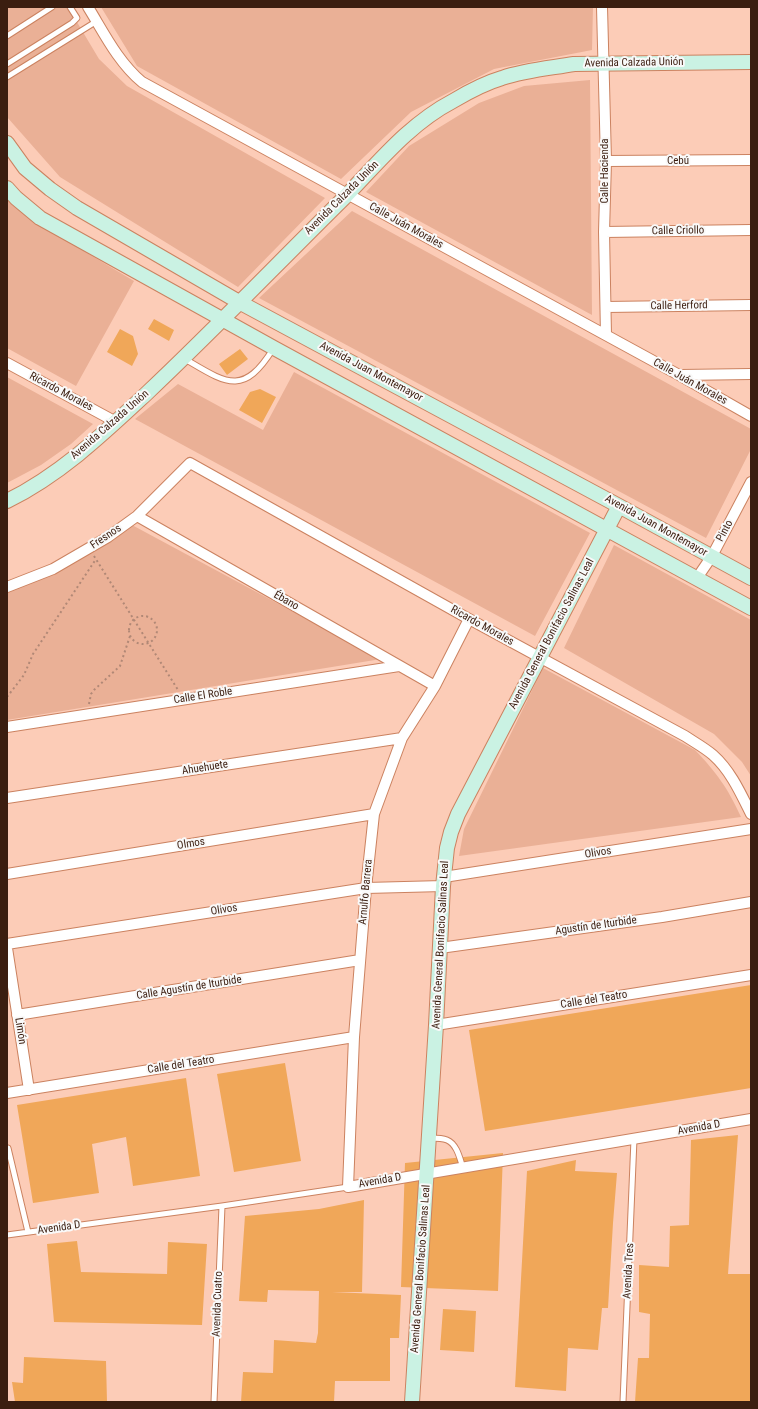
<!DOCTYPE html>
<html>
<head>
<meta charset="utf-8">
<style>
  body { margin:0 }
  #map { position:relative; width:758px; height:1409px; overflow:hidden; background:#fcccb7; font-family:"Roboto Condensed",sans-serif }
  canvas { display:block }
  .frame { position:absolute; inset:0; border:8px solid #3b1e10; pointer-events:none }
</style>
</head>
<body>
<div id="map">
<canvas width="758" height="1409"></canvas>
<div class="frame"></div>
</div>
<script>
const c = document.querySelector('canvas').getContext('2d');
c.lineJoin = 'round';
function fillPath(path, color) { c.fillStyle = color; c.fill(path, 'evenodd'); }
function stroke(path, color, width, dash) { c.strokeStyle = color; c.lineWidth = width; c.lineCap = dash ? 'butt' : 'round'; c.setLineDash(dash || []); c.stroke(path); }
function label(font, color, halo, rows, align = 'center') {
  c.font = font + ' "Roboto Condensed",sans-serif'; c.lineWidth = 4; c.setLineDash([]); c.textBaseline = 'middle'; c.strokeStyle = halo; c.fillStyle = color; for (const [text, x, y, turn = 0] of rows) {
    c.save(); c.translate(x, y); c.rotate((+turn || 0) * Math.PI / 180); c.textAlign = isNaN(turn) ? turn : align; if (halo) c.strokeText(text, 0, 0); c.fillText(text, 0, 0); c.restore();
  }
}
const green = new Path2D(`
  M7 7H68L99 59 127 86 325 198 238 287 60 177 7 117Z
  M101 7H593L592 50 494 69 411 112 341 179 137 66Z
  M590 80 592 315 366 192 409 146 479 103 524 86Z
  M7 198 12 205 57 235 134 281 76 386 7 348Z
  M352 211 751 429V449L706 538 259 298Z
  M294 372 590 533 535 636 135 419 178 384 263 430Z
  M7 377 93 424 71 444 41 465 7 483Z
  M132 525 381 659 7 720V593L67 566Z
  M614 545 751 620V776L742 762 714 734 564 648Z
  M543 668 695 750C716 772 728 788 741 817L459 856 464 829Z`);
const building = new Path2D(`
  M154 319 174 330 169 341 148 329Z
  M120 329 133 336 138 354 132 366 107 352Z
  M240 349 248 359 227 375 219 364Z
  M260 389 276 397 262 423 239 410 250 392Z
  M751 985V1088L485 1131 469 1030Z
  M285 1063 301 1161 234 1172 217 1074Z
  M186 1078 200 1176 133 1186 126 1137 92 1144 99 1193 33 1203 17 1105Z
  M738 1135 728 1274H751V1402H635L638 1358H649L650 1314 639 1312V1265L669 1267 670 1226 689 1225 691 1140Z
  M503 1153 498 1291 401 1287 405 1163Z
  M576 1160 575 1171 617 1173 613 1223 608 1308H602L598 1350 568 1348 566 1391 515 1387 527 1171Z
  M364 1200 362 1292H332L401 1295 399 1338H390V1381H335L334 1402H241L243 1372 273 1373 274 1340 316 1343 318 1333 319 1291 268 1290 267 1302 239 1301 245 1216 319 1209Z
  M77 1241 81 1272 167 1274 168 1242 207 1244 202 1325 54 1322 47 1244Z
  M443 1309 476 1311 474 1352 440 1350Z
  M24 1357 106 1361 107 1402H15L12 1382 23 1383Z`);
const path = new Path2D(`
  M94 556 178 690
  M129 630a14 14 0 1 1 28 0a14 14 0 1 1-28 0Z
  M7 697 24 675 33 654 96 559
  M89 704 91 694 94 690 120 666 130 636`);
const lane = new Path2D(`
  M7 36 52 7
  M7 64 72 23 77 18 70 7
  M7 77 97 21
  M185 359C226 383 243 397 273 349
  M431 1138C436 1138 442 1138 447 1140 457 1144 460 1159 463 1168
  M8 1148 28 1232
  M7 1235 222 1206 348 1187
  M214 1402 222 1206
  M623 1402 634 1139`);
const street = new Path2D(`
  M88 7C104 33 118 62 142 82L679 375 751 416
  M602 7 606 161 604 232 606 335
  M606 161 751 160
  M604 232 751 230
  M606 307 751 305
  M7 363 116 422
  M681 375 751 374
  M137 516 435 686
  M697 578 712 556 751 482
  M7 587 53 569 108 537 137 516 190 463 469 619 685 736C694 742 705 748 713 755 731 771 741 794 751 814
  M469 619 435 686 402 738 374 814 366 888 354 1037 348 1187 751 1119
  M7 727 399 666
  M7 798 402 738
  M7 874 374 814
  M444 877 751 829
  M7 944 366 888 443 886
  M7 948 29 1090
  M440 948 662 917 751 902
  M17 1015 360 960
  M436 1025 751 975
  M7 1093 354 1037`);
const secondary = new Path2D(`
  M7 143 25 168 50 189 77 208 239 302 619 506 751 578
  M7 188 16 198 40 218 274 348 751 608
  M7 501C60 475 103 434 146 394 214 330 278 263 344 198 378 163 409 124 453 101 468 92 485 83 502 78 525 70 551 68 574 64L751 62
  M412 1402 436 1025 443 886 447 848 451 832 458 814 619 506`);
const streetNames = [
  ["Avenida Calzada Unión",634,63,-1],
  ["Cebú",678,161],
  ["Calle Hacienda",605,171,-90],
  ["Avenida Calzada Unión",342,198,-45],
  ["Calle Juán Morales",406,226,29],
  ["Calle Criollo",678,231,-1],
  ["Calle Herford",679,306,-1],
  ["Avenida Juan Montemayor",371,372,28],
  ["Calle Juán Morales",690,382,29],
  ["Ricardo Morales",61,392,28],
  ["Avenida Calzada Unión",110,425,-41],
  ["Avenida Juan Montemayor",656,526,29],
  ["Pinto",725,531,-62],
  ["Fresnos",106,537,-34],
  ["Ébano",286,601,30],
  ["Ricardo Morales",482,626,29],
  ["Avenida General Bonifacio Salinas Leal",552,634,-62],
  ["Calle El Roble",203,696,-9],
  ["Ahuehuete",205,768,-9],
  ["Olmos",191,844,-9],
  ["Olivos",598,853,-9],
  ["Arnulfo Barrera",366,892,-85],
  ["Olivos",224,910,-9],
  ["Agustín de Iturbide",596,926,-8],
  ["Avenida General Bonifacio Salinas Leal",441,945,-87],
  ["Calle Agustín de Iturbide",189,988,-9],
  ["Calle del Teatro",594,1000,-9],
  ["Limón",20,1031,81],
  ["Calle del Teatro",181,1065,-9],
  ["Avenida D",699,1128,-10],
  ["Avenida D",380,1181,-10],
  ["Avenida D",59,1228,-8],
  ["Avenida General Bonifacio Salinas Leal",421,1269,-86],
  ["Avenida Tres",629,1271,-87],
  ["Avenida Cuatro",218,1304,-88]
];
fillPath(green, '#eab096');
fillPath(building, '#f0a759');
stroke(lane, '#cb8260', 7);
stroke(street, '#cb8260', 12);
stroke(secondary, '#cb8260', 16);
stroke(path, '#b18876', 2, [2, 3]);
stroke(lane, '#fff', 5);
stroke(street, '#fff', 10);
stroke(secondary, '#caf2e3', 14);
label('11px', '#3b1e10', '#f9f9f9', streetNames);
</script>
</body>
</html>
